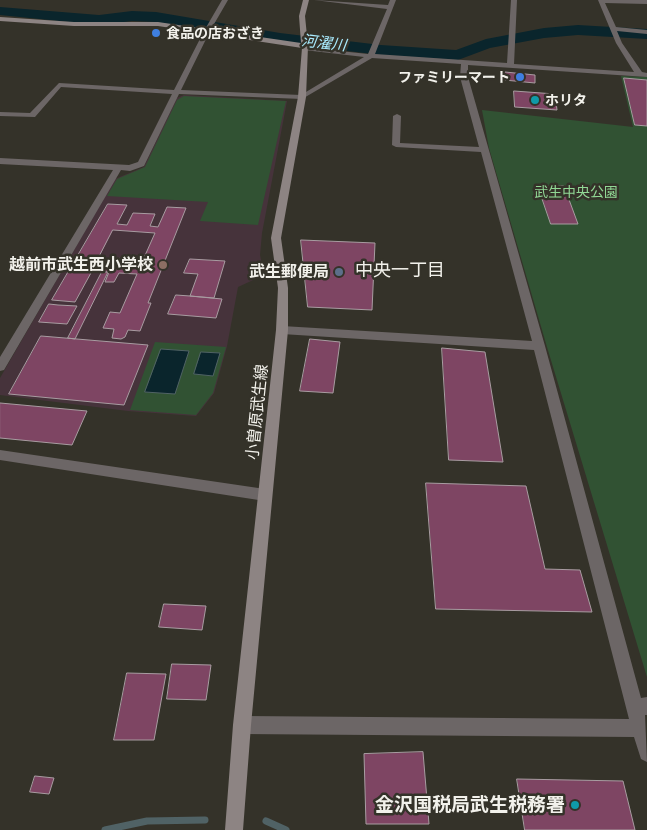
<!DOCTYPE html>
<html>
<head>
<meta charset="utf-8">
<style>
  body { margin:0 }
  canvas { display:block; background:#343229 }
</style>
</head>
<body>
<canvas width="647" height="830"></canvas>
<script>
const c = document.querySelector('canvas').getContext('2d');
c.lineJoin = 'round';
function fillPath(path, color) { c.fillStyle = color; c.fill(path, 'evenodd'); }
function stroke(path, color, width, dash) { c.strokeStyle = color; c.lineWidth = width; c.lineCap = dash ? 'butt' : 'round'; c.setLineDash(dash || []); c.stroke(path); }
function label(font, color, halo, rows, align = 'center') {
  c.font = font + ' "Exo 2","Noto Sans JP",sans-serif'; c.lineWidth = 5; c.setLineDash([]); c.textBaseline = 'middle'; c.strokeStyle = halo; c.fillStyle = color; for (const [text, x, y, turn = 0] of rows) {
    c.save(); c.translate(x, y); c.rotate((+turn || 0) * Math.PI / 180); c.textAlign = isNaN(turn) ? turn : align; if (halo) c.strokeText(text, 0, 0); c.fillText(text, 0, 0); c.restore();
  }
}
const education = new Path2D(`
  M184 95 287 101 262 233 260 255 264 275 238 287 227 346 214 393 196 416 128 411 0 395V378L115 179 144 167 177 98Z`);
const green = new Path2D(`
  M621 76 647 77V677L547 347 489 148 482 110 633 127Z
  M184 96 286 101 258 225 200 221 208 202 107 196 117 179 145 167 177 100Z
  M155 342 226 347 213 393 196 415 130 410Z`);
const water = new Path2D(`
  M161 349 189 351 175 394 145 392Z
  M201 352 220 353 213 376 194 374Z`);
const stream = new Path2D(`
  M266 821 286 830
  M105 830 147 821 205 820`);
const river = new Path2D(`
  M0 7 99 15 132 11 156 12 280 33 381 45 456 50 486 39 544 28 578 25 647 29V39L578 35 544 38 490 48 458 60 381 55 280 43 156 22 132 21 99 25 0 15Z`);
const building = new Path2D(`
  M505 72 535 75V83L504 80Z
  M624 78 647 80V126L635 125Z
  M514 91 555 94 557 110 515 107Z
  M538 186H564L578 224H551Z
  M108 204 127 205 117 224 127 225 133 213 155 214 150 226 158 227 167 207 186 208 148 303H151L140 331 128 330 125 337 121 339 112 338 114 329 103 328 110 312 120 313 137 274 119 273 114 282H105L109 272 92 271 75 302 52 300ZM113 230 155 233 139 269 121 267 125 259 116 258 112 267 95 265Z
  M301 240 375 243 372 310 308 307Z
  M190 259 225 261 214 298 190 296 198 274 184 273Z
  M102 272H108L75 339 68 338Z
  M176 295 190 296 222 299 216 318 168 314Z
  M49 304 58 305 77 306 67 324 39 322Z
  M41 336 148 345 124 405 9 394Z
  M310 339 340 342 333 393 300 391Z
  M442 348 485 352 503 462 449 460Z
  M0 403 87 411 72 445 0 438Z
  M426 483 526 486 545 569 580 570 592 612 436 609Z
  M164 604 206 606 202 630 159 627Z
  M172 664 211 665 206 700 167 699Z
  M127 673 166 674 154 740H114Z
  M423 752 429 824H366L364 754Z
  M35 776 54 778 49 794 30 792Z
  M517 779 623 781 635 830H525Z`);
const street = new Path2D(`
  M222 0H228L210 31 181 90 301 95 364 57 304 50 302 49V47L368 54 387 9 314 0 388 5 390 0H396L375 54 507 63 511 0H517L514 64 634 72 616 43 598 0H647V4L605 3 616 27 647 30V34L617 31 622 43 642 72 647 73V77L468 65V77L545 346 641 698 647 697V715H645L647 762 641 759 634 737 242 734 236 731 233 725 236 719 242 716 629 719 534 350 282 334 276 330 282 326 532 341 481 152 396 147 392 145 393 116 397 114 401 116 400 143 479 147 460 77 461 64 372 58 302 99 179 94 144 166 130 171 121 170 4 370 0 371V357L113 170 0 164V158L129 165 138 162 172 94 61 87 35 117 0 116V112L30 113 59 83 174 90 204 31Z
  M0 450 265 489 270 491 272 495 270 499 265 501 0 460Z`);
const secondary = new Path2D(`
  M303 0H309L305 16 308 46 306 97 281 238 288 288V330L251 725 243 830H225L233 725 276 330 278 288 271 238 298 97 302 48 158 26H74L0 21V17L74 22H158L301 43 299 16Z`);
const markers = [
  [156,33,5,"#3f7fe0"],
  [520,77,5,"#3f7fe0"],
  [535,100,5,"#0f9aa8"],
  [163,265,5,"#8d6e63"],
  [339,272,5,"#5c6f8a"],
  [575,805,5,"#0f9aa8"]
];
const farPoinames = [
  ["食品の店おざき",166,33],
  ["ファミリーマート",510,77,"right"],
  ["ホリタ",545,100]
];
const farParknames = [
  ["武生中央公園",576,192]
];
const farWaternames = [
  ["河濯川",324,43,7]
];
const poiNames = [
  ["越前市武生西小学校",153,265],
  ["武生郵便局",329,272]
];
const streetNames = [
  ["小曽原武生線",257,412,-84]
];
const neighbourhoodNames = [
  ["中央一丁目",400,270]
];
const nearPoinames = [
  ["金沢国税局武生税務署",565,805]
];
fillPath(education, '#46333b');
fillPath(green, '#315233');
fillPath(water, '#0a252c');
stroke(water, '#506265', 1);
stroke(stream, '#506265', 7);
fillPath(river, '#0a252c');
fillPath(building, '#7e4563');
stroke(building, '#a89ca1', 1);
fillPath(street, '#6c6666');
fillPath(secondary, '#8d8483');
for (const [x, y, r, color] of markers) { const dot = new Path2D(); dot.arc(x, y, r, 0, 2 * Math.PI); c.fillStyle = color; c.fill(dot); stroke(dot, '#343229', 2); }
label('bold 14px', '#f2f1eb', '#343229', farPoinames, 'left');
label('14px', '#91d895', '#343229', farParknames);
label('italic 15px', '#a9ebfe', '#343229', farWaternames);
label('bold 16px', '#f2f1eb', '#343229', poiNames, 'right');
label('16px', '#f2f1eb', '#343229', streetNames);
label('18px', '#f2f1eb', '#343229', neighbourhoodNames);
label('bold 19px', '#f2f1eb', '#343229', nearPoinames, 'right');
</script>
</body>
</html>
